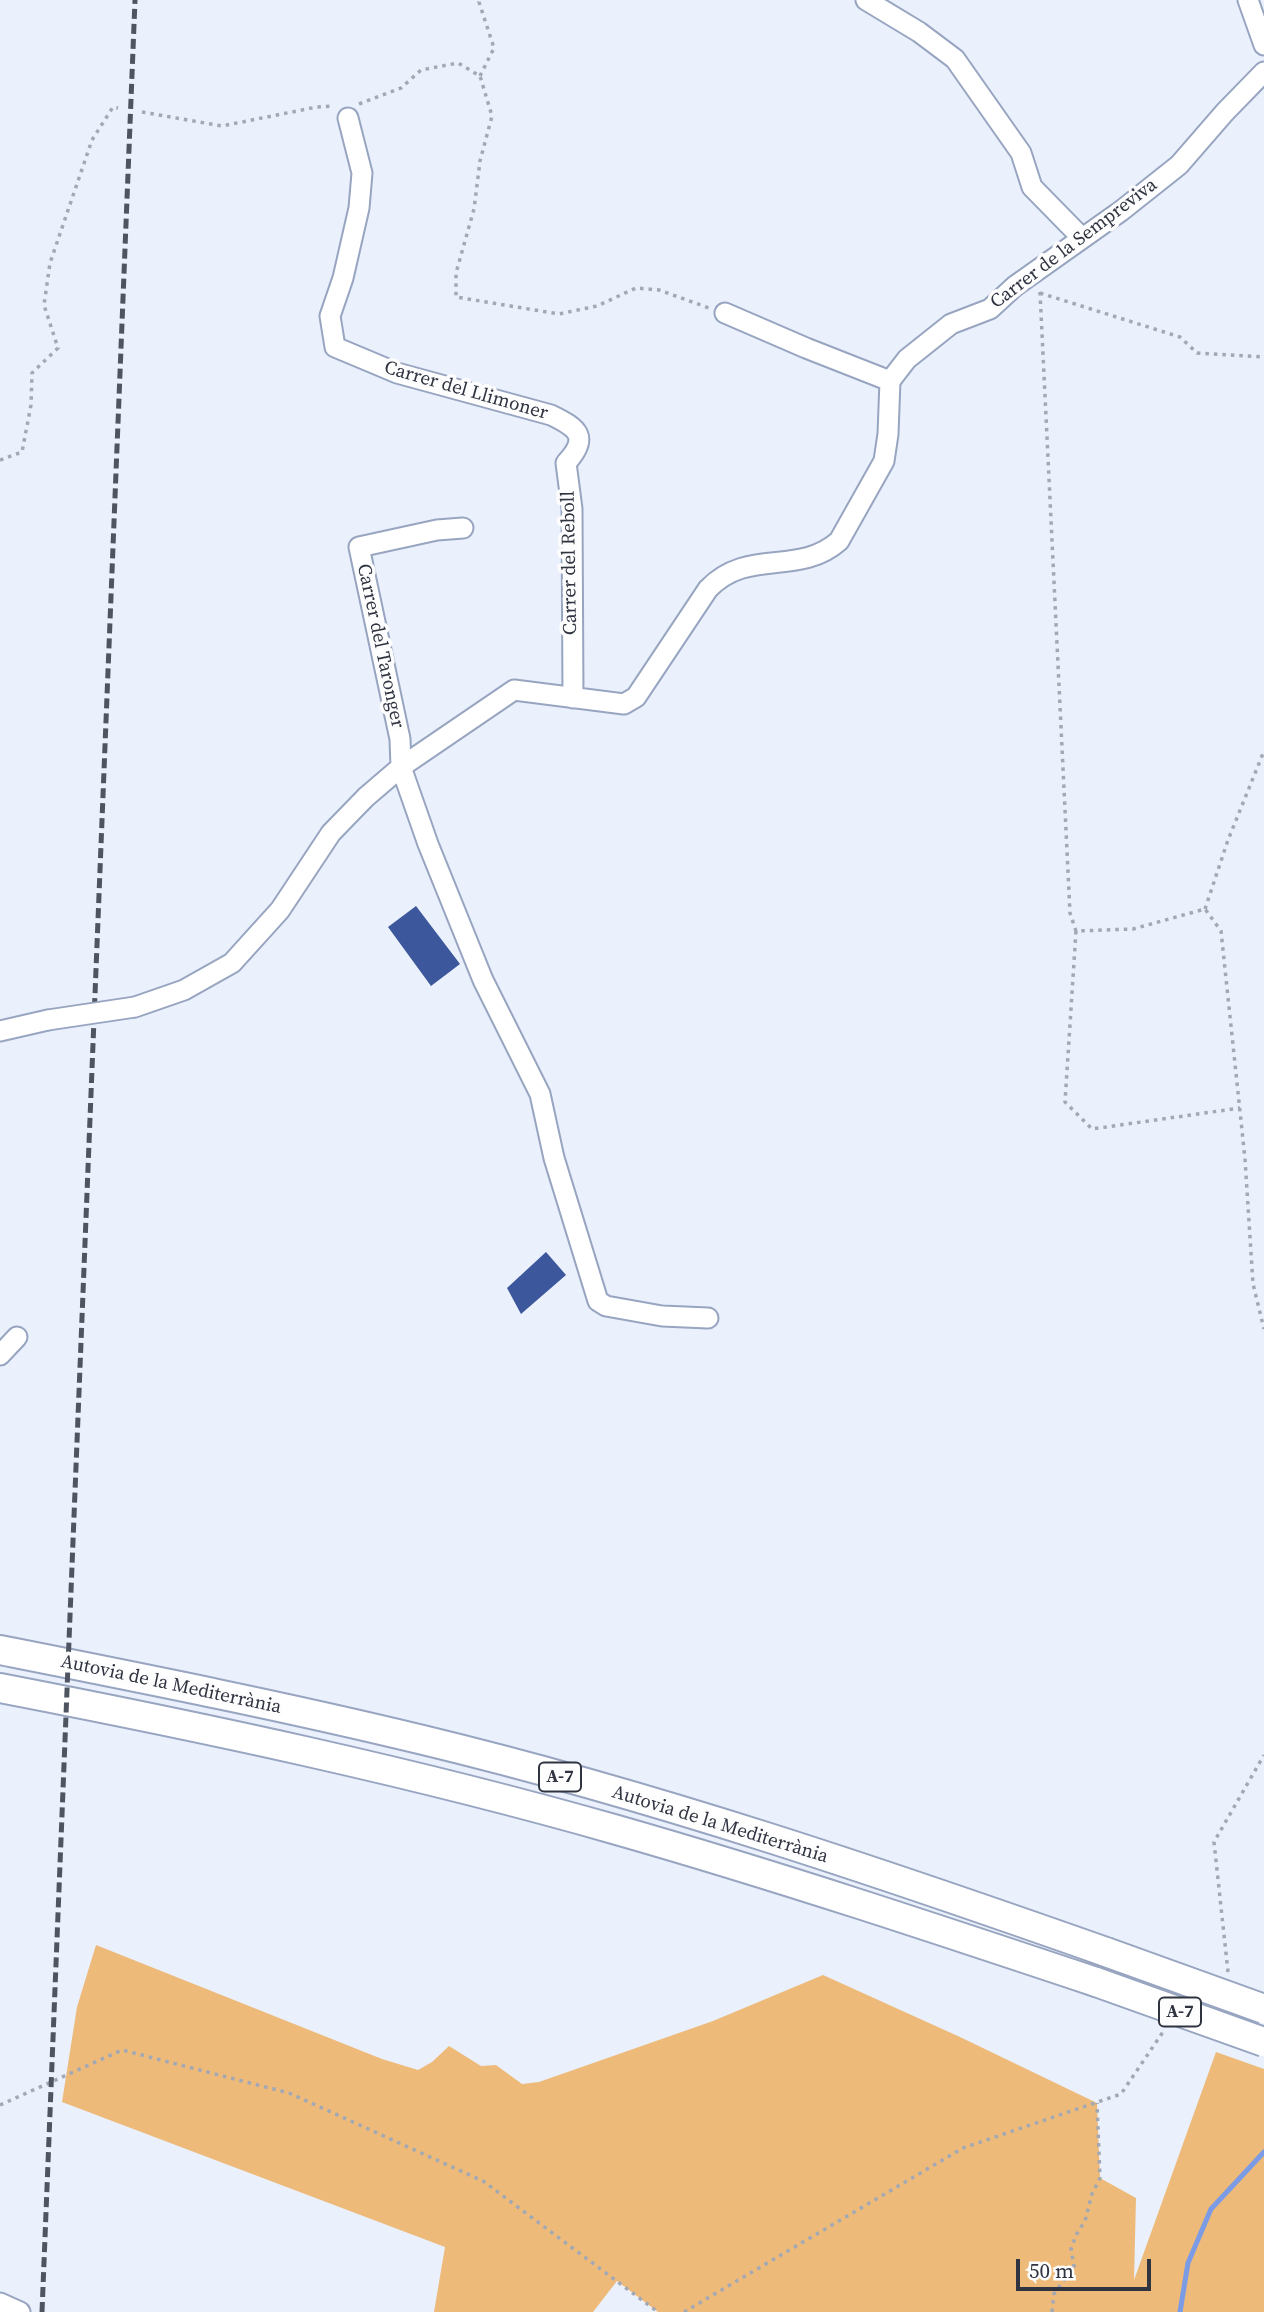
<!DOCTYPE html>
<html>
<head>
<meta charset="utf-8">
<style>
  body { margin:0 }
  #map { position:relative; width:1264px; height:2312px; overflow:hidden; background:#eaf0fc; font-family:"Source Serif 4",serif }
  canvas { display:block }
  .scale { position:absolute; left:1016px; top:2259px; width:135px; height:32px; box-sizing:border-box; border:4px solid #2f3440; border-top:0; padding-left:9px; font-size:21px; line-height:24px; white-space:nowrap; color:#2f3440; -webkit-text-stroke:5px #fdfdfd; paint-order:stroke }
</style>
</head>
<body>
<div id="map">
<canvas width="1264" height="2312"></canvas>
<div class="scale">50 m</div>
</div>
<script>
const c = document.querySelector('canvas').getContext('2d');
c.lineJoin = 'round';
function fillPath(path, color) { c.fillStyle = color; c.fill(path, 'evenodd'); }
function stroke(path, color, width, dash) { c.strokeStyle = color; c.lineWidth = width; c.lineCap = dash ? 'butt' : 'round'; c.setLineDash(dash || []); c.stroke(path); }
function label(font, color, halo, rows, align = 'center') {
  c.font = font + ' "Source Serif 4",serif'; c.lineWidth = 7; c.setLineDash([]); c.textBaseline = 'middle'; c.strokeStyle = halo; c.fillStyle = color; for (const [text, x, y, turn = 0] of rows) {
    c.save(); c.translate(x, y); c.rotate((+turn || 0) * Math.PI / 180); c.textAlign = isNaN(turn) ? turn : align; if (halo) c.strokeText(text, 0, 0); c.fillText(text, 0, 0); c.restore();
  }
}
const green = new Path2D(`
  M96 1945 382 2059 418 2070 432 2062 449 2046 481 2066 496 2065 522 2084 539 2082 713 2021 823 1975 960 2037 1097 2103 1100 2178 1136 2198 1134 2280 1216 2052 1264 2069V2312H658L617 2281 593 2312H434L445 2247 62 2102 77 2007Z`);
const stream = new Path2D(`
  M1180 2312 1188 2263 1211 2209 1264 2152`);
const building = new Path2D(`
  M416 906 460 964 431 986 388 927Z
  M546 1252 566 1275 521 1314 507 1288Z`);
const path = new Path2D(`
  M480 76 494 48 479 2 480 0
  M359 104 401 88 421 70 458 63 480 76 492 116 480 161 474 209 456 273V297L559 314 597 306 636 288 659 290 709 308
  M142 112 222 126 317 107 334 106
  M1040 292 1070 913 1076 931 1133 929 1205 909 1221 931 1245 1159 1253 1284 1264 1329
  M1040 293 1180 337 1197 353 1264 357
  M0 460 22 452 31 405 32 373 58 348 44 305 50 263 92 140 113 107 118 108
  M1205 909 1228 840 1264 751
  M1076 931 1065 1102 1092 1129 1240 1108
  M1228 1972 1214 1842 1264 1755
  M0 2105 122 2050 289 2093 483 2181 658 2312
  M684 2312 963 2148 1121 2094 1165 2029
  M1052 2312 1054 2294 1074 2266 1071 2249 1076 2235 1085 2221 1092 2194 1100 2178 1097 2103`);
const minor = new Path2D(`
  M866 0 919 32 955 59 1021 153 1032 187 1082 238
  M1248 0 1264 45
  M348 118 362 173 359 208 343 278 330 316 335 347 397 373 551 415C578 428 590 437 566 463L572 509 573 698
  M725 313 806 348 890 381
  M463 528 437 530 359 547 400 739 401 767 428 844 483 980 540 1094 554 1158 598 1301 606 1306 662 1316 708 1318
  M135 1007 184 990 232 963 280 910 331 833 366 797 401 767 514 690 624 704 636 697 708 589C748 547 798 577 839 541L884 461 888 434 890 381 907 359 951 324 990 309 1015 286 1121 211 1179 165 1225 112 1264 72
  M0 1031 48 1020
  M0 1355 17 1337
  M0 2303 20 2312`);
const highway = new Path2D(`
  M0 1650C141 1678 283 1706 423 1740 655 1796 882 1873 1106 1952
  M0 1688C207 1728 414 1772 617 1830 778 1876 937 1929 1096 1982`);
const rail = new Path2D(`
  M42 2312 135 0`);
const minorBridge = new Path2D(`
  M48 1020 135 1007`);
const highwayBridge = new Path2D(`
  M1106 1952 1264 2009
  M1096 1982 1264 2042`);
const shields = [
  [560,1777,42],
  [1180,2012,42]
];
const shieldNames = [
  ["A-7",560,1777],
  ["A-7",1180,2012]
];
const streetNames = [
  ["Carrer de la Sempreviva",1074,244,-37],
  ["Carrer del Llimoner",466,391,16],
  ["Carrer del Reboll",570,563,-91],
  ["Carrer del Taronger",380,646,78],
  ["Autovia de la Mediterrània",171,1685,12],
  ["Autovia de la Mediterrània",720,1825,17]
];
fillPath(green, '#edba79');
stroke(stream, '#7c9be5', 5);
fillPath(building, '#3c579b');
stroke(minor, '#98a5c1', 23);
stroke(highway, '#98a5c1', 32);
stroke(path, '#a2a8b4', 3.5, [3.5, 5]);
stroke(minor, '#fff', 19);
stroke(highway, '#fff', 28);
stroke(rail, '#4e5460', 5, [10, 5]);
stroke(minorBridge, '#98a5c1', 23, []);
stroke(highwayBridge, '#98a5c1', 32, []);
stroke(minorBridge, '#fff', 19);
stroke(highwayBridge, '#fff', 28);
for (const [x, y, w] of shields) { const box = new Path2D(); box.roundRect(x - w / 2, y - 14.5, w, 29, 5); c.fillStyle = '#fdfdfd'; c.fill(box); stroke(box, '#2f3440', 2); }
label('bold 18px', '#2f3440', null, shieldNames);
label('19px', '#2f3440', '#fdfdfd', streetNames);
</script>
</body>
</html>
